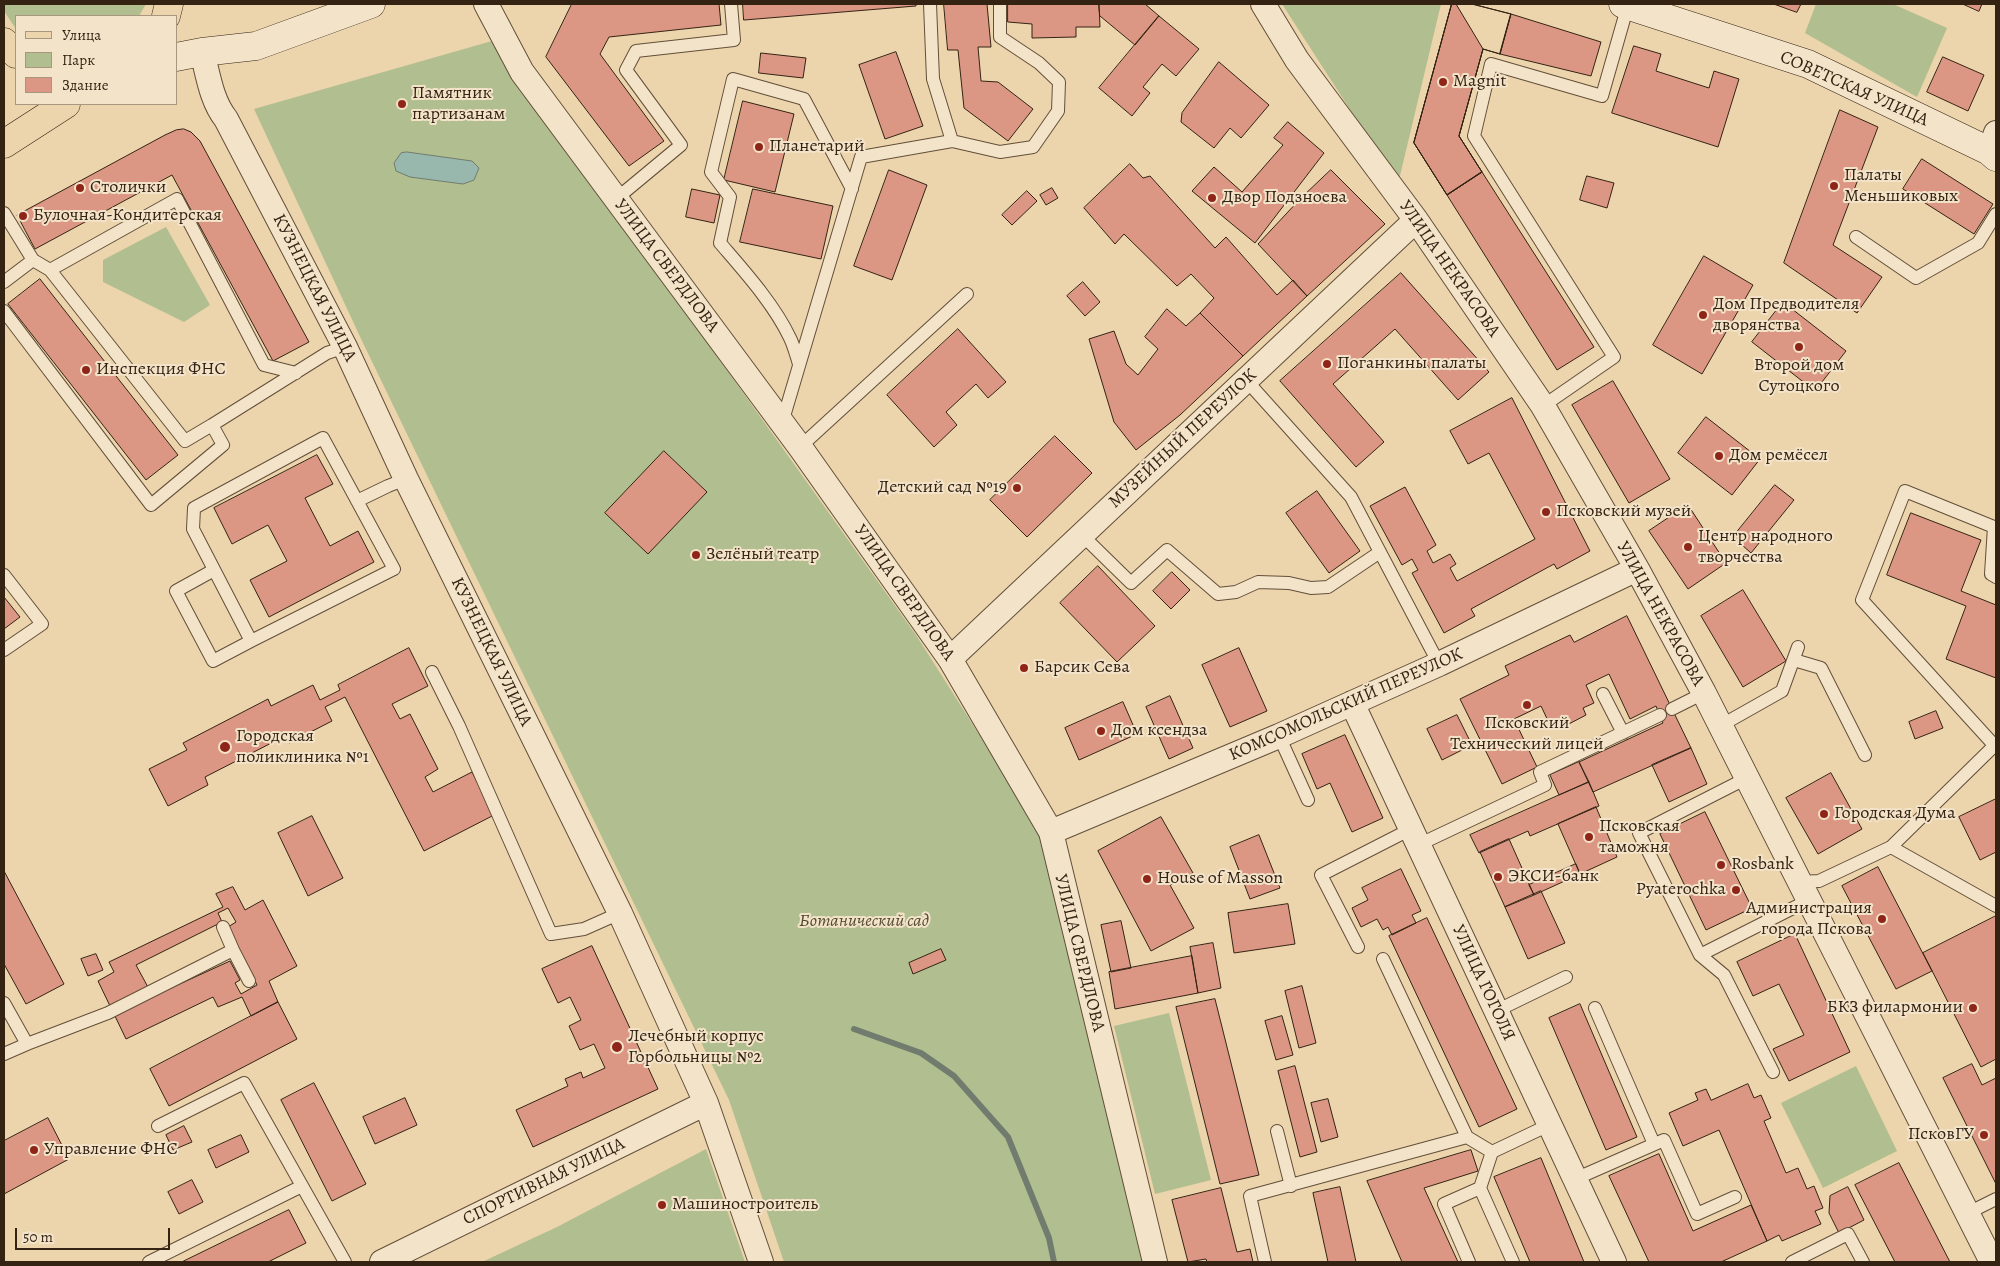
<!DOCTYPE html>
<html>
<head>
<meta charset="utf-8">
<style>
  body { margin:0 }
  #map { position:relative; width:2000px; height:1266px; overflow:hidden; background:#ecd4ac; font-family:Alegreya,serif }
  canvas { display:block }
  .frame { position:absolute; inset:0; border:5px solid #342313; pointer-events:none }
  .legend { position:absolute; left:15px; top:15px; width:162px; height:90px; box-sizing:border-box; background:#f3e3c9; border:1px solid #a79680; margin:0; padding:6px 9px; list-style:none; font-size:15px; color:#342313 }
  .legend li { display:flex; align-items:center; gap:10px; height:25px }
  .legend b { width:25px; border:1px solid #a79680 }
  .scale { position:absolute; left:15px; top:1228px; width:155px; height:22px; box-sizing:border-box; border:2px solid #342313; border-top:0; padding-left:6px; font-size:15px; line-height:18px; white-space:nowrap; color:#342313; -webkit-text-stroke:4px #f3e3c9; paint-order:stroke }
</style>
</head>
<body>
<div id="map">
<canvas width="2000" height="1266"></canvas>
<div class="frame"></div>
<ul class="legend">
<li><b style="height:6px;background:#ecd4ac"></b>Улица</li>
<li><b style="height:14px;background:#b1be8f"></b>Парк</li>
<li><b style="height:14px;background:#dc9784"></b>Здание</li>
</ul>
<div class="scale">50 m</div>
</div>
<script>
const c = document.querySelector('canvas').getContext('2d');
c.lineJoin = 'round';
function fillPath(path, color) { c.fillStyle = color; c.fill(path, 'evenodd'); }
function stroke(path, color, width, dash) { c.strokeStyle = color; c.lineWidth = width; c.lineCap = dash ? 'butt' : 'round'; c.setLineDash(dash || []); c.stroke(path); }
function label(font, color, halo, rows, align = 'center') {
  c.font = font + ' Alegreya,serif'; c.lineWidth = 4; c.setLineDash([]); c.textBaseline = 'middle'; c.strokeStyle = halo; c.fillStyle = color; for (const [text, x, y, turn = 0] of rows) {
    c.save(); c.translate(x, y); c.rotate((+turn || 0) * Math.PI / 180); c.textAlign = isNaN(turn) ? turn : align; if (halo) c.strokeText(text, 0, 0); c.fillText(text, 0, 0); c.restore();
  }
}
const green = new Path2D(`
  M4 4H146L139 16H16V29L4 11Z
  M1282 4H1441L1398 184Z
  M1816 4H1893L1947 28 1917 97 1805 33Z
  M492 41 916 635 1041 832 1153 1262H784L729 1100 363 343 254 109Z
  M166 227 210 305 184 322 103 282V260Z
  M1169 1013 1211 1180 1155 1194 1114 1026Z
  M1856 1066 1897 1151 1823 1188 1781 1103Z
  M706 1149 745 1262H482L557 1227Z`);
const water = new Path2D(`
  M407 152 472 161 479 168 474 180 463 184 410 177 396 171 394 163 401 153Z`);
const stream = new Path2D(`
  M854 1029 921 1053 954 1076 1008 1137 1049 1238 1054 1262`);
const building = new Path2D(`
  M572 4H719L721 25 609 37 600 54 664 141 629 166 546 57Z
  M743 4H916V6L744 20Z
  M944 4H987L991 47H978L981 81 998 82 1033 109 1008 141 964 108 958 50H948Z
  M1008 4H1099L1100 27H1076V37L1032 38V24L1008 22Z
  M1099 4H1145L1159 16 1135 45 1100 16Z
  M1452 4H1472L1511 14 1500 54 1483 49 1459 136 1482 172 1447 195 1414 143Z
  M1452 4H1472L1511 14 1500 54 1483 49 1459 136 1482 172 1447 195 1414 143Z
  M1452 4H1456L1483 49 1459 136 1482 172 1447 195 1414 143Z
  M1774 4H1801L1797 12Z
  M1963 4H1982L1979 11Z
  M1511 14 1601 42 1591 76 1500 54Z
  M1159 16 1199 49 1176 76 1162 64 1143 87 1150 93 1132 116 1099 88Z
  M1634 46 1661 54 1656 71 1709 88 1714 71 1739 79 1718 147 1612 113Z
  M896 52 923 126 885 139 859 65Z
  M761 53 806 58 803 78 759 73Z
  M1943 57 1984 75 1968 111 1927 92Z
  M1219 62 1269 105 1241 138 1230 128 1214 148 1181 122 1182 113Z
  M743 101 794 114 775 192 724 180Z
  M1840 110 1878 127 1833 245 1882 277 1857 313 1784 263Z
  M1288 122 1324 153 1255 243 1192 191 1214 167 1242 192 1283 145 1274 138Z
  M184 129 191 132 200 141 309 342 273 361 172 175 35 249 17 215 165 135 176 130Z
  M1922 159 1993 204 1974 234 1903 189Z
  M1130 164 1143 178 1150 176 1215 248 1226 237 1277 295 1293 280 1307 296 1243 356 1200 313 1214 298 1191 274 1177 286 1124 234 1115 244 1084 208Z
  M889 170 927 185 892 280 854 266Z
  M1331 170 1385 224 1307 296 1258 244 1301 198Z
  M1482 172 1594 347 1557 370 1447 195Z
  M1587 176 1614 183 1607 208 1580 200Z
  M1052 188 1058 198 1046 205 1040 195Z
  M692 189 720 195 714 223 686 217Z
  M753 189 833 206 821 259 740 242Z
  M1027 191 1037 201 1012 225 1002 215Z
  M1704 256 1753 285 1702 374 1653 345Z
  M1401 273 1489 372 1458 400 1395 329 1333 384 1384 442 1356 467 1280 381Z
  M40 279 178 455 146 480 8 304Z
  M1083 282 1100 302 1085 316 1067 296Z
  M1783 302 1846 351 1815 391 1752 342Z
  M1167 309 1186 326 1200 313 1243 356 1180 415 1136 450 1114 422 1089 339 1114 331 1126 364 1138 375 1158 349 1145 337Z
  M958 329 1006 382 988 398 976 384 946 412 957 425 934 447 887 395Z
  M1613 381 1670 479 1629 503 1572 405Z
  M1512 398 1590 551 1557 569 1554 564 1471 609 1475 616 1444 633 1412 573 1418 570 1412 559 1402 565 1370 506 1405 487 1436 545 1427 551 1433 563 1450 554 1456 564 1450 568 1457 581 1535 539 1489 453 1468 464 1450 431Z
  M1706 417 1760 459 1732 495 1678 453Z
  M1055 436 1092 473 1027 537 990 500Z
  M664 451 707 492 648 554 605 513Z
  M317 455 333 484 305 498 330 546 358 531 374 562 269 617 250 580 287 561 268 525 232 544 214 508Z
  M1775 485 1794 500 1751 553 1733 537Z
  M1317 491 1360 551 1329 573 1286 513Z
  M1688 505 1726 563 1688 589 1649 531Z
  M1911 513 1981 540 1961 591 1996 605V678L1946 659 1966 606 1887 575Z
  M1098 566 1155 626 1117 662 1060 603Z
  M1172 572 1190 590 1171 609 1153 591Z
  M1743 590 1786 661 1743 687 1701 616Z
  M4 597 20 617 4 629Z
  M1627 616 1691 748 1593 792 1579 762 1663 723 1656 706 1630 719 1609 674 1586 685 1594 703 1583 708 1586 715 1565 726 1562 720 1550 725 1541 706 1514 719 1537 767 1502 784 1460 699 1509 675 1505 666 1570 635 1574 642Z
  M409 648 428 686 392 704 400 719 410 714 438 769 425 777 433 792 472 772 494 815 424 851 345 697 325 707 332 721 289 743 285 736 205 777 208 785 168 806 149 769 187 750 183 743 268 699 271 706 313 685 320 700 340 690 338 685Z
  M1239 648 1267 711 1230 727 1202 665Z
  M1170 696 1193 748 1169 759 1146 707Z
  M1123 702 1137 734 1079 760 1065 728Z
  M1936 711 1943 728 1915 739 1909 722Z
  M1457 715 1472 745 1442 760 1427 729Z
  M1345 735 1383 818 1352 832 1330 783 1317 789 1302 754Z
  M1691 748 1707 784 1669 802 1652 765Z
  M1579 762 1589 782 1559 795 1550 775Z
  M1831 773 1862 829 1818 854 1786 798Z
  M1589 782 1599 806 1530 836 1528 831 1479 853 1470 835Z
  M1996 799V852L1980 860 1959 817Z
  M1596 807 1617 857 1580 874 1558 824Z
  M1705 812 1752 908 1706 930 1660 834Z
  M312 816 343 878 308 896 278 833Z
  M1161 817 1193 873 1170 885 1194 928 1151 951 1098 851Z
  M1259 835 1280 888 1250 899 1230 847Z
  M1509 839 1534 895 1505 907 1480 852Z
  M1576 864 1580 874 1534 895 1529 885Z
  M1878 867 1932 971 1896 989 1842 886Z
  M1401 869 1421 911 1412 915 1416 923 1392 935 1388 927 1383 930 1377 919 1361 927 1352 908 1368 900 1362 888Z
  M4 871 64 984 26 1004 4 964Z
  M233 887 245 910 263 900 297 966 269 981 278 1002 251 1016 242 997 218 1007 213 997 126 1039 114 1014 230 961 240 980 235 983 241 994 257 985 228 927 236 922 228 908 218 913 222 922 136 965 149 989 111 1008 98 981 114 972 109 962 223 907 216 894Z
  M1541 891 1565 943 1528 959 1505 907Z
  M1288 904 1295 944 1234 953 1228 913Z
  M1996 916V1059L1981 1067 1923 953Z
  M1427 918 1517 1109 1479 1127 1389 936Z
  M1121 921 1131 968 1111 972 1101 925Z
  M1795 934 1850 1052 1789 1081 1773 1049 1804 1035 1779 984 1753 996 1737 962Z
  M1213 943 1221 988 1198 993 1190 947Z
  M592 946 658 1089 533 1147 516 1110 568 1086 565 1079 581 1072 583 1078 605 1068 594 1044 580 1050 569 1026 581 1020 570 997 558 1003 542 969Z
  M941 949 946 960 913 974 909 963Z
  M96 954 103 970 88 976 81 959Z
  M1192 956 1198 993 1115 1009 1109 972Z
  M1302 986 1316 1043 1299 1048 1285 991Z
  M1215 999 1259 1175 1220 1184 1176 1007Z
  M278 1002 297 1039 169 1106 150 1069Z
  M1580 1004 1637 1137 1606 1150 1549 1018Z
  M1282 1016 1293 1055 1276 1060 1265 1021Z
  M1972 1064 1982 1085 1996 1078V1184L1943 1078Z
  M1295 1066 1317 1152 1300 1157 1278 1071Z
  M314 1083 366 1184 332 1201 281 1100Z
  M1748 1084 1754 1098 1761 1095 1771 1118 1764 1121 1786 1173 1798 1168 1807 1189 1814 1186 1823 1208 1815 1211 1821 1224 1782 1241 1779 1235 1767 1241 1719 1130 1683 1146 1669 1113 1698 1100 1695 1093 1706 1089 1711 1100Z
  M405 1098 417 1125 375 1144 363 1117Z
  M1328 1099 1338 1137 1321 1142 1311 1103Z
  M48 1118 69 1159 4 1194V1141Z
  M184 1126 192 1142 173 1150 166 1135Z
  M241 1135 249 1152 216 1168 208 1150Z
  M1471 1150 1478 1171 1424 1188 1458 1262H1402L1367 1181Z
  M1659 1154 1693 1231 1751 1205 1767 1241 1721 1262H1649L1609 1176Z
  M1541 1158 1584 1262H1530L1494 1177Z
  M1899 1163 1950 1262H1895L1855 1185Z
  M192 1180 203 1202 179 1214 168 1192Z
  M1340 1187 1356 1262H1328L1313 1193Z
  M1848 1187 1864 1220 1839 1233 1829 1213 1830 1196Z
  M1221 1188 1237 1252 1250 1249 1253 1262H1207L1206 1259 1188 1262 1172 1200Z
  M289 1210 306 1243 268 1262H182Z`);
const service = new Path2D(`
  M930 4 933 79 952 141
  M616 199 681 145 626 70 636 51 734 40 731 4
  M4 213 33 260 4 282
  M1856 237 1916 278 1978 243 1996 214
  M33 260 50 270 177 199 264 365 296 373
  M50 270 185 441 212 425
  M4 311 151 505 223 445 212 425 327 353 345 347
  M799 364C796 355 794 346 790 338 774 304 744 271 720 243L730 197 711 172 733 79 804 99 852 189
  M1246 380 1351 497 1439 664
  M1543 406 1614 357 1474 136 1491 64 1602 96 1628 5
  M782 423 861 157 952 141 1000 152 1033 147 1058 111 1059 82 1039 63 1000 37V4
  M323 438 394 569 251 641 193 529 194 508Z
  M800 447 967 294
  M357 501 388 486 406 479
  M1082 535 1131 583 1167 550 1218 594 1236 592 1258 582 1289 583 1311 588 1328 587 1380 552
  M214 570 176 591 213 661 251 641
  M4 575 42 624 4 650
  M1794 660 1821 668 1865 755
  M432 672 459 726 551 934 584 929 620 913
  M1603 694 1623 733
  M1672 709 1704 693
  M1720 726 1782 691 1798 647
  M1279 736 1308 800
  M1994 745 1862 600 1905 491 1994 527 1991 574 1996 577
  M1747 778 1639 833 1700 955 1724 975 1773 1072
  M1418 845 1545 785 1540 772 1660 715
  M1891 847 1996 744
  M1800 882 1819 881 1891 847 1996 906
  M223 927 233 950
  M1358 947 1321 875 1411 829
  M1700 955 1809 900
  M1383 959 1467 1137
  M4 1003 27 1044 4 1054
  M1595 1008 1654 1144
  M1496 1011 1566 977
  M27 1044 108 1013 233 950 249 981
  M158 1126 244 1083 345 1262
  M1277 1131 1291 1186
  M1575 1179 1664 1140 1697 1214 1735 1197
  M1968 1213 1996 1199
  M149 1262 302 1186
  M1265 1262 1250 1196 1467 1137 1492 1152
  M1469 1262 1444 1204 1480 1188
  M1513 1262 1480 1188 1492 1152 1549 1125
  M1792 1262 1848 1234 1863 1262`);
const minor = new Path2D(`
  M486 4 522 72 800 447 950 659 1051 832 1155 1262
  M1263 4 1297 60 1416 220 1543 406 1637 569 1704 693 1992 1262
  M202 52C208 74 211 100 226 119L345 347 406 479 620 913 706 1103 761 1262
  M1989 151 1996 133
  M950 659 1416 220
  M1352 703 1614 1262
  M1051 832 1279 736 1439 664 1637 569
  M382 1262 706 1103`);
const secondary = new Path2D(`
  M1623 4 1808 64 1989 151 1996 157
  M176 57 202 52 256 46 371 4`);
const primary = new Path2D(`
  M166 16 169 4
  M4 42 16 54
  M4 144 66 104`);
const markers = [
  [1443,82,5,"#8f2418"],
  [402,104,5,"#8f2418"],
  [759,147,5,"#8f2418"],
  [1834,186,5,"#8f2418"],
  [80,188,5,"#8f2418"],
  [1212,198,5,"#8f2418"],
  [23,216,5,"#8f2418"],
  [1703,315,5,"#8f2418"],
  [1799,347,5,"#8f2418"],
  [1327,364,5,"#8f2418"],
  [86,370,5,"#8f2418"],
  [1719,456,5,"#8f2418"],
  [1017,488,5,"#8f2418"],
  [1546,512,5,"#8f2418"],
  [1688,547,5,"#8f2418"],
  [696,555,5,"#8f2418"],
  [1024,668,5,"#8f2418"],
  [1527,705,5,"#8f2418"],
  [1101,731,5,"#8f2418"],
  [225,747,6,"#8f2418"],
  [1824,814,5,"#8f2418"],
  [1589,837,5,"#8f2418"],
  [1721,865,5,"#8f2418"],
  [1498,877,5,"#8f2418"],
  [1147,879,5,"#8f2418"],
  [1736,890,5,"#8f2418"],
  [1882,919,5,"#8f2418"],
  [1973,1008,5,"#8f2418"],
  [617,1047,6,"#8f2418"],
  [1984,1135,5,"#8f2418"],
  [34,1150,5,"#8f2418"],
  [662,1205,5,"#8f2418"]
];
const poiNames = [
  ["Magnit",1453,82],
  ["Памятник",412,94],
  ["партизанам",412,115],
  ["Планетарий",769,147],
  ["Палаты",1844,176],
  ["Меньшиковых",1844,197],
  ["Столички",90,188],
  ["Двор Подзноева",1222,198],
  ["Булочная-Кондитерская",33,216],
  ["Дом Предводителя",1713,305],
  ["дворянства",1713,326],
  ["Поганкины палаты",1337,364],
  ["Второй дом",1799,366,"center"],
  ["Сутоцкого",1799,387,"center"],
  ["Инспекция ФНС",96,370],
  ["Дом ремёсел",1729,456],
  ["Детский сад №19",1007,488,"right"],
  ["Псковский музей",1556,512],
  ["Центр народного",1698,537],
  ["творчества",1698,558],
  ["Зелёный театр",706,555],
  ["Барсик Сева",1034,668],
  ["Псковский",1527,724,"center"],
  ["Технический лицей",1527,745,"center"],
  ["Дом ксендза",1111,731],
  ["Городская",236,737],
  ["поликлиника №1",236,758],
  ["Городская Дума",1834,814],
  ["Псковская",1599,827],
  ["таможня",1599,848],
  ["Rosbank",1731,865],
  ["ЭКСИ-банк",1508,877],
  ["House of Masson",1157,879],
  ["Pyaterochka",1726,890,"right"],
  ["Администрация",1872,909,"right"],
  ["города Пскова",1872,930,"right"],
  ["БКЗ филармонии",1963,1008,"right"],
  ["Лечебный корпус",628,1037],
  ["Горбольницы №2",628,1058],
  ["ПсковГУ",1974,1135,"right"],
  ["Управление ФНС",44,1150],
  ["Машиностроитель",672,1205]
];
const streetNames = [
  ["СОВЕТСКАЯ УЛИЦА",1854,89,24],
  ["УЛИЦА СВЕРДЛОВА",666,266,53],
  ["УЛИЦА НЕКРАСОВА",1449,269,55],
  ["КУЗНЕЦКАЯ УЛИЦА",314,288,63],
  ["МУЗЕЙНЫЙ ПЕРЕУЛОК",1183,439,-43],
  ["УЛИЦА СВЕРДЛОВА",904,593,55],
  ["УЛИЦА НЕКРАСОВА",1660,614,61],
  ["КУЗНЕЦКАЯ УЛИЦА",491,652,64],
  ["КОМСОМОЛЬСКИЙ ПЕРЕУЛОК",1346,705,-24],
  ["УЛИЦА СВЕРДЛОВА",1079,953,76],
  ["УЛИЦА ГОГОЛЯ",1483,983,65],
  ["СПОРТИВНАЯ УЛИЦА",544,1182,-26]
];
const parkNames = [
  ["Ботанический сад",864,922]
];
fillPath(green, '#b1be8f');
fillPath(water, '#99b8ad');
stroke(water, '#717c6f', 1);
stroke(stream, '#717c6f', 6);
fillPath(building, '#dc9784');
stroke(building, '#342313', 1);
stroke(service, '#624f39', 14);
stroke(minor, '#624f39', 26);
stroke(secondary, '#342313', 29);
stroke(primary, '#342313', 29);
stroke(service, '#f3e3c9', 12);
stroke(minor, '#f3e3c9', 24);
stroke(secondary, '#f3e3c9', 28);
stroke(primary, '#ecd4ac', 28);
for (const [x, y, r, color] of markers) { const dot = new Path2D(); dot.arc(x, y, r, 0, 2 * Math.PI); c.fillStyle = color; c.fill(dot); stroke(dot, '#f3e3c9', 2); }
label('18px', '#342313', '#f3e3c9', poiNames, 'left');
label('18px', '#342313', '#f3e3c9', streetNames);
label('italic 18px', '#534a32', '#f3e3c9', parkNames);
</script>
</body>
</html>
